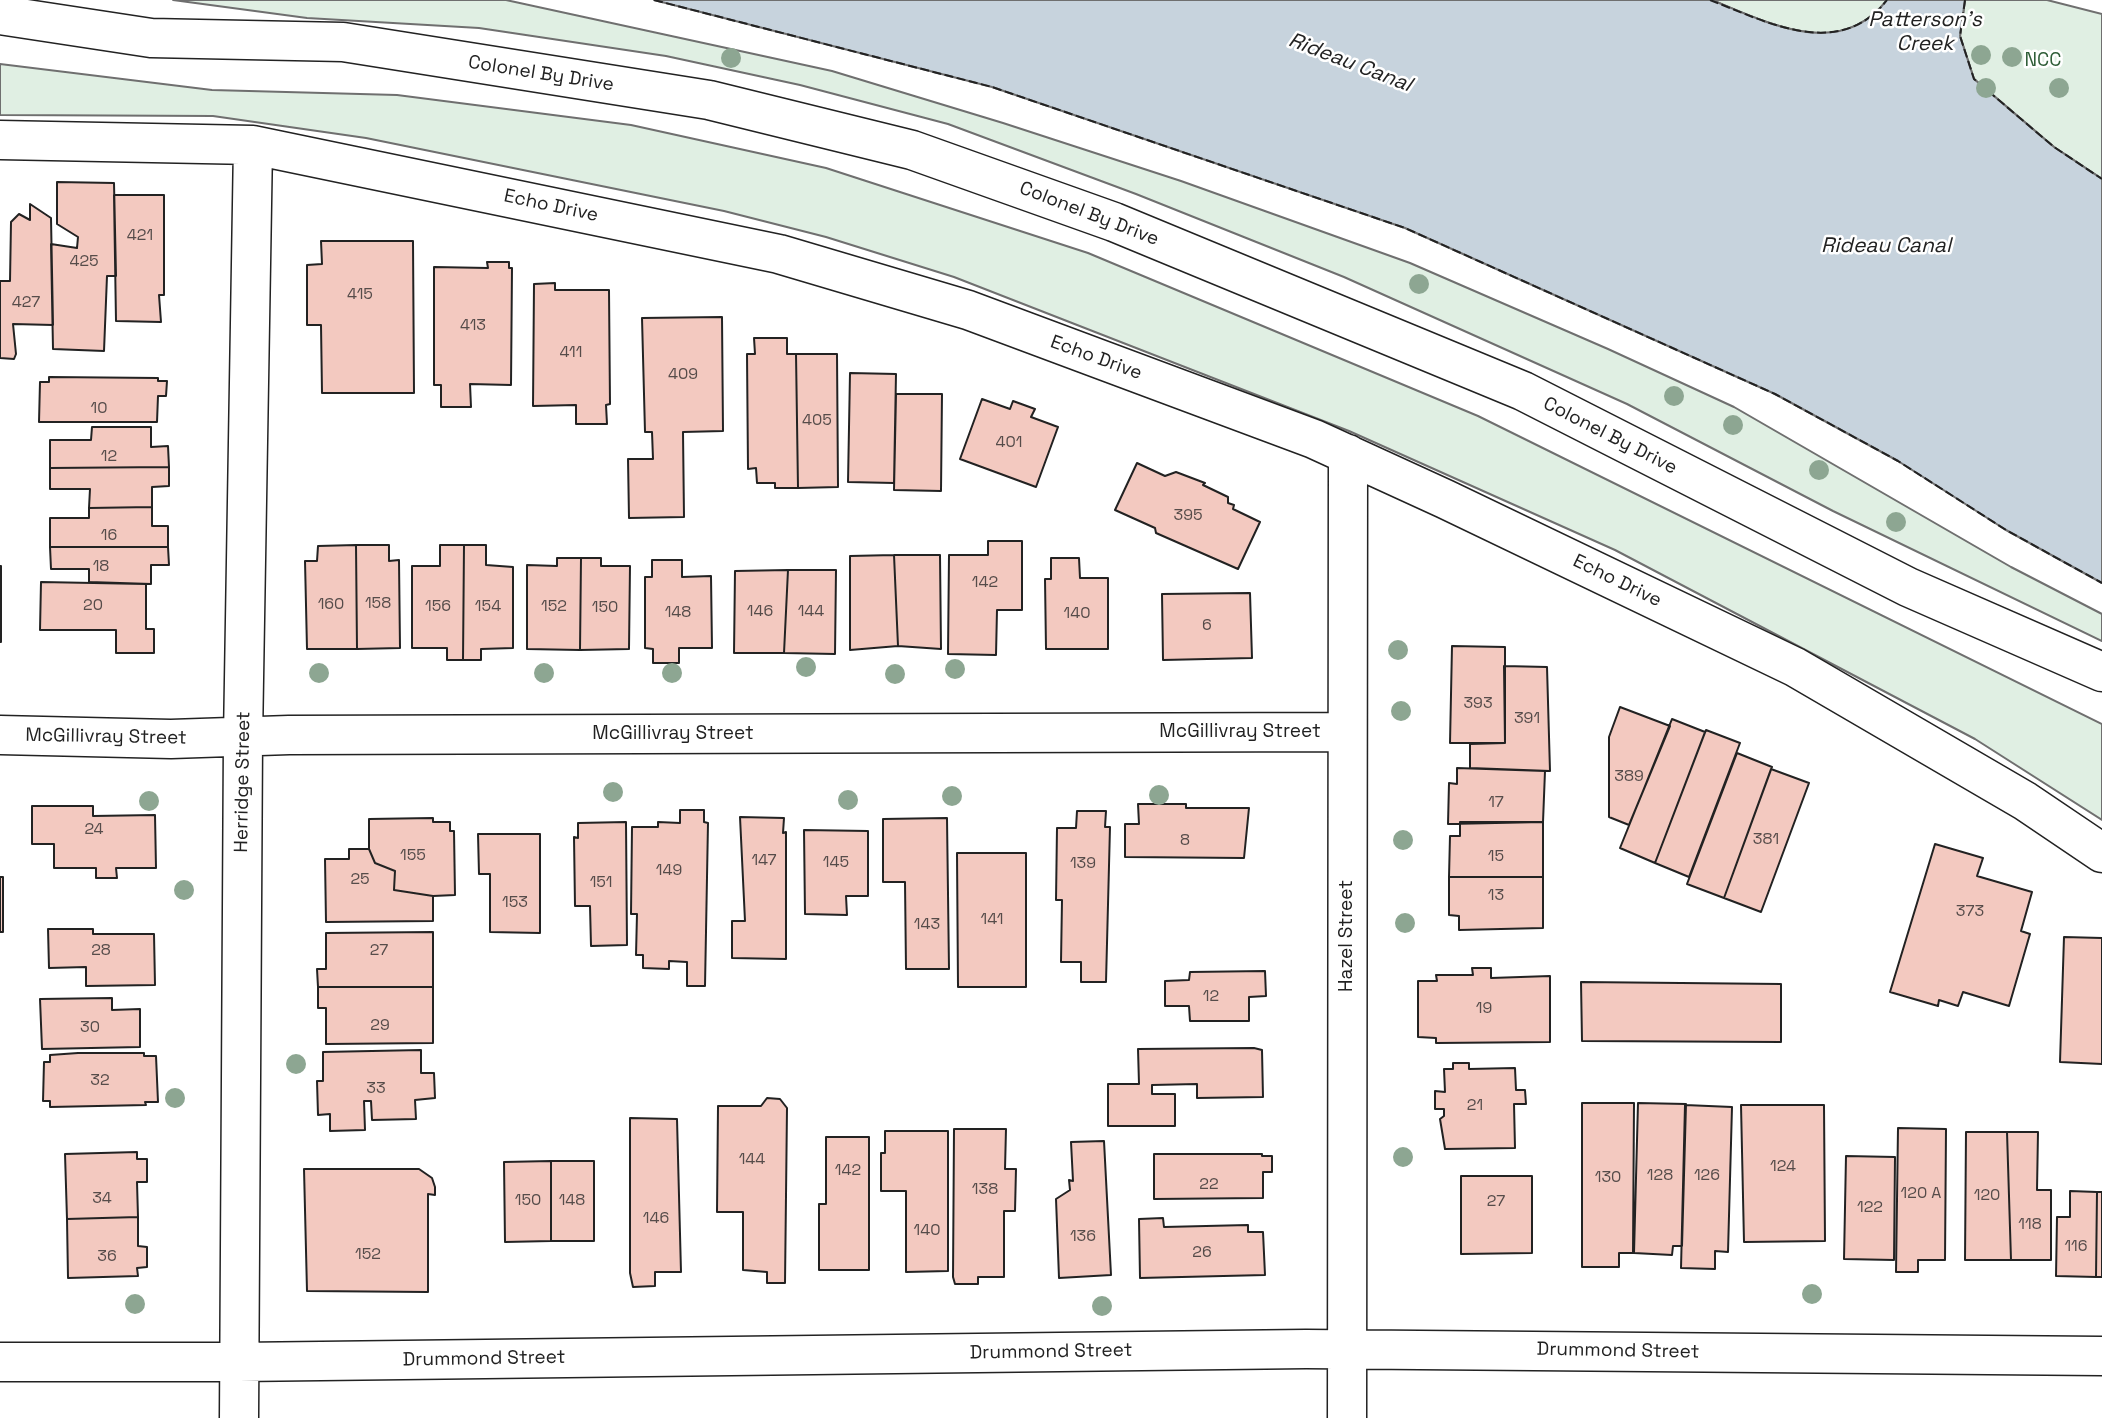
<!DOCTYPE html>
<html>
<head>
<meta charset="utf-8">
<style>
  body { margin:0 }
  canvas { display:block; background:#fff }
</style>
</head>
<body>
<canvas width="2102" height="1418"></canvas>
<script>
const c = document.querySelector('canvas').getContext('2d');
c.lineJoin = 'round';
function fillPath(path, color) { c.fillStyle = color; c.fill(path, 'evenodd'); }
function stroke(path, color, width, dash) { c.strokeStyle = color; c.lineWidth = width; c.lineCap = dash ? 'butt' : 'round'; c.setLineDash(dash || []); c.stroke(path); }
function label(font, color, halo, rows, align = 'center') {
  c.font = font + ' "Space Grotesk",sans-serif'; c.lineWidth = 5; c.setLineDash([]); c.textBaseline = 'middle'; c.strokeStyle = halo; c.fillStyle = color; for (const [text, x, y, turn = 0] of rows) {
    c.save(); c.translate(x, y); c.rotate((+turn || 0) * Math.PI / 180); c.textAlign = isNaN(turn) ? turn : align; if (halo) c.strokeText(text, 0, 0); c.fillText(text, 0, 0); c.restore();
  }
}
const green = new Path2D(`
  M173 0H506L832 71 1003 123 1181 181 1410 263 1608 349 1734 407 2011 567 2102 614V641L1833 511 1627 404 1344 277 1136 194 948 124 800 85 666 56 479 28 307 18Z
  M1712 0H1887C1840 61 1768 23 1712 0Z
  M1965 0H2047L2102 14V179L2054 147 1974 79 1960 36Z
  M0 64 212 90 397 95 631 125 826 168 1088 253 1478 416 2102 724V820L1975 739 1615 550 1349 431 954 277 826 237 724 211 366 138 213 116 0 115Z`);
const water = new Path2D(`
  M654 0H1712C1768 23 1840 61 1887 0H1965L1960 36 1974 79 2054 147 2102 179V583L2006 530 1898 461 1775 394 1405 228 992 87Z`);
const building = new Path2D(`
  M57 182 114 183 116 276H107L104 351 53 349 51 244 77 248 78 237 57 224Z
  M114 195H164V295H159L161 322 116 321Z
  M30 204 51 218 53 325 13 324 16 354 14 359 0 358V281H10L11 222 19 214 30 220Z
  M321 241H413L414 393H322L321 325H307V265L322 264Z
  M487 262H509V268H512L511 385 470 384 471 407H441V385H434V267L488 268Z
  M555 283V290H609L610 404 606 405 607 424H576V405L533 406 534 284Z
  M722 317 723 431 683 432 684 517 629 518 628 459H653L652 432H645L642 318Z
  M754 338H787V354H796L798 488H775V483H757L756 468 748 469 747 354H755Z
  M796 354H837L838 487 798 488Z
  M850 373 896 374 894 483 848 482Z
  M49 377 158 378V381H167L166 396H158L157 422H39L40 382H49Z
  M896 394H942L941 491 894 490Z
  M982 399 1010 409 1013 401 1035 409 1031 417 1058 427 1036 487 960 459Z
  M92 427H151V447L168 446 169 467 50 468V440H91Z
  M1137 463 1165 476 1176 472 1205 483 1203 485 1228 497V503L1234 505 1233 509 1260 522 1238 569 1156 533 1155 528 1115 510Z
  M169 467V486L152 487V507L89 508 90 489H50V468Z
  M152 507V526H168V547H50V518H89V508Z
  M988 541H1022V610H997L996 655 948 654 949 555H988Z
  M356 545H389V561L399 560 400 648 357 649Z
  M356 545 357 649H307L305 561H317L318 546Z
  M440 545H464L463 660H447V648H412V566H440Z
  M464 545H486V565L513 567V648L481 649V660H463Z
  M50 547H168L169 565H151V584L89 582V569H51Z
  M894 555H940L941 649 898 646Z
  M894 555 898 646 850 650V556Z
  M557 558H581L580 650 527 649V565L557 566Z
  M581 558H601V566H630L629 649 580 650Z
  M1051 558H1079L1080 578H1108V649H1046L1045 579H1051Z
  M652 560H682V577L711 576 712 648H679V663H653V649L645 648V577H652Z
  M0 566H1V642H0Z
  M788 570H836L835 654 784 653Z
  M788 570 784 653H734L735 571Z
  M41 582 146 584V629H154V653H116V630H40Z
  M1250 593 1252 658 1163 660 1162 594Z
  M1452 646 1505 647V743H1450Z
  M1504 666 1547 667 1550 771 1470 768V744L1505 743Z
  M1620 707 1670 726 1629 825 1609 817V737Z
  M1672 719 1705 732 1655 863 1620 848Z
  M1706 730 1740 743 1689 877 1655 863Z
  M1737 753 1772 767 1724 898 1687 884Z
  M1457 768 1545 771 1543 822 1448 824 1449 783 1457 784Z
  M1771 769 1809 783 1761 912 1724 898Z
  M1138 804H1186V808H1249L1244 858 1125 857V824H1139Z
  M32 806H93V816L155 815 156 868H116L117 878H96V868H54V844H32Z
  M680 810H704V822L708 823 705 986H687V962L669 961V969L643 968V955H636L637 914H631L632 827H658V822L680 823Z
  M1077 811H1106L1105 827H1110L1106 982H1081V962H1061L1062 900H1056L1057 828H1076Z
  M740 817 784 818 783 833 786 832V959L732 958V921H745Z
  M433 818V822H450V831H454L455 895 433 896 394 890 395 871 375 863 369 849V819Z
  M947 818 949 969H906L905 882H883V819Z
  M626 822 627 945 591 946 590 906H575L574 837 578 838V823Z
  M1460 822H1543V877H1449L1450 836H1460Z
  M804 830 868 831V896H846L847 915 805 914Z
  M478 834H540V933L490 932V874H479Z
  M1935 844 1983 858 1977 876 2032 892 2021 931 2030 934 2009 1006 1963 992 1958 1006 1939 1000 1938 1006 1890 992Z
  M349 849H369L375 863 395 871 394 890 433 896V921L326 922 325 859H349Z
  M957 853H1026V987H958Z
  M0 877H3V932H0Z
  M1449 877H1543V928L1459 930V916L1449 915Z
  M48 929H93V934H154L155 985 86 986V967L49 968Z
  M433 932V987H318L317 969H326V933Z
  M2064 937 2102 938V1064L2060 1062Z
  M1472 968H1491V978L1550 976V1042L1436 1043V1038L1418 1037V981H1437L1436 975H1473Z
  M1265 971 1266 996 1249 997V1021H1190L1189 1006H1165V981L1189 980 1190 972Z
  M1581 982 1781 984V1042L1582 1041Z
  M318 987H433V1043L326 1044V1008H318Z
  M112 998V1010L140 1009V1047L42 1049 40 999Z
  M1254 1048 1262 1050 1263 1097 1197 1098V1084L1152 1085V1094H1175V1126H1108V1084H1139L1138 1049Z
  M421 1050V1073H434L435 1098 415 1100 416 1119 372 1120 371 1101H364L365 1130 330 1131V1114L318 1115 317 1081H323V1052Z
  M78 1053H144V1056H156L158 1102H145L146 1105 50 1107V1101H43L44 1062H50V1055Z
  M1453 1063H1469V1069L1515 1068 1516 1090H1525L1526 1104H1514L1515 1148 1445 1149 1440 1119 1444 1116V1109H1435V1091L1445 1092 1444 1069H1453Z
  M767 1098 780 1099 787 1108 785 1283H767V1272L743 1270V1212H717L718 1106H761Z
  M1582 1103H1634L1633 1253H1619V1267H1582Z
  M1638 1103 1686 1104 1682 1246H1673L1672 1255 1634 1253Z
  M1685 1105 1732 1107 1728 1252 1715 1251V1269L1681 1268Z
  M1741 1105H1824L1825 1241 1744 1242Z
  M630 1118 677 1119 681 1272H655V1286L633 1287 630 1273Z
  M1898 1128 1946 1129 1945 1260H1918V1272H1896Z
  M954 1129H1006L1005 1169H1016L1015 1211H1004V1277H978V1284H955L953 1277Z
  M885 1131H948V1271L906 1272V1191H881V1153H885Z
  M1966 1132H2007L2011 1260H1965Z
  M2007 1132H2038L2037 1190H2051V1260H2011Z
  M826 1137H869V1270H819V1204H826Z
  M1104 1141 1111 1275 1059 1278 1056 1199 1070 1190 1069 1180 1073 1181 1071 1142Z
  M137 1152V1159H147V1182H137L138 1217 67 1219 65 1154Z
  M1154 1154H1262V1156H1272V1172H1263V1198L1154 1199Z
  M1846 1156 1895 1157 1894 1260 1844 1259Z
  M551 1161H594V1241H551Z
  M551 1161V1241L505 1242 504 1162Z
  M304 1169H419L432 1178 435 1187V1195L428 1194V1292L307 1291Z
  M1461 1176H1532V1253L1461 1254Z
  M2070 1191 2097 1192 2096 1277 2056 1276 2057 1217H2070Z
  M2097 1192H2102V1277H2096Z
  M138 1217V1246L147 1247V1267L137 1268 138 1276 68 1278 67 1219Z
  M1163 1218 1164 1227 1248 1225V1232H1263L1265 1275 1140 1278 1139 1219Z`);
const minor = new Path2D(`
  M0 140 253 145 779 254 968 310 1314 439 1445 499 1795 667 2025 801 2102 853
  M0 735 171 739 289 735 1347 732
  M0 1362H239L1306 1349 2102 1356
  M239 1418 243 738 253 145
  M1347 1418 1348 454`);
const secondary = new Path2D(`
  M0 15 151 38 343 42 709 100 912 150 1114 222 1523 391 1908 587 2102 672`);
const fence = new Path2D(`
  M654 0 992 87 1405 228 1775 394 1898 461 2006 530 2102 583
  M1710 0C1767 22 1839 61 1887 0
  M1965 0 1960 36 1974 79 2054 147 2102 179`);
const trees = [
  [1981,55],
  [2012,57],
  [731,58],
  [1986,88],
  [2059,88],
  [1419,284],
  [1674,396],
  [1733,425],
  [1819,470],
  [1896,522],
  [1398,650],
  [806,667],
  [955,669],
  [319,673],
  [544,673],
  [672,673],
  [895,674],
  [1401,711],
  [613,792],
  [1159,795],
  [952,796],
  [848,800],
  [149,801],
  [1403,840],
  [184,890],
  [1405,923],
  [296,1064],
  [175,1098],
  [1403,1157],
  [1812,1294],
  [135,1304],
  [1102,1306]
];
const numberNames = [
  ["421",140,236],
  ["425",84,262],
  ["415",360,295],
  ["427",26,303],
  ["413",473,326],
  ["411",571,353],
  ["409",683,375],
  ["10",99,409],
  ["405",817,421],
  ["401",1009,443],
  ["12",109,457],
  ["395",1188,516],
  ["16",109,536],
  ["18",101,567],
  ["142",985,583],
  ["158",378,604],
  ["160",331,605],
  ["20",93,606],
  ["156",438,607],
  ["154",488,607],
  ["152",554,607],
  ["150",605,608],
  ["146",760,612],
  ["144",811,612],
  ["148",678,613],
  ["140",1077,614],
  ["6",1207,626],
  ["393",1478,704],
  ["391",1527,719],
  ["389",1629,777],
  ["17",1496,803],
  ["24",94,830],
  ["381",1766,840],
  ["8",1185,841],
  ["155",413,856],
  ["15",1496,857],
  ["147",764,861],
  ["145",836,863],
  ["139",1083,864],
  ["149",669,871],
  ["25",360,880],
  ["151",601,883],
  ["13",1496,896],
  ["153",515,903],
  ["373",1970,912],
  ["141",992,920],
  ["143",927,925],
  ["28",101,951],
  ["27",379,951],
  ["12",1211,997],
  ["19",1484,1009],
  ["29",380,1026],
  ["30",90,1028],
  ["32",100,1081],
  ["33",376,1089],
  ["21",1475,1106],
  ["144",752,1160],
  ["124",1783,1167],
  ["142",848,1171],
  ["128",1660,1176],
  ["126",1707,1176],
  ["130",1608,1178],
  ["22",1209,1185],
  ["138",985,1190],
  ["120 A",1921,1194],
  ["120",1987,1196],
  ["34",102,1199],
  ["150",528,1201],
  ["148",572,1201],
  ["27",1496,1202],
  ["122",1870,1208],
  ["146",656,1219],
  ["118",2030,1225],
  ["140",927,1231],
  ["136",1083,1237],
  ["116",2076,1247],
  ["26",1202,1253],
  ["152",368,1255],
  ["36",107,1257]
];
const parkNames = [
  ["NCC",2043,61]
];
const streetNames = [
  ["Colonel By Drive",541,74,9],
  ["Echo Drive",551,206,12],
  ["Colonel By Drive",1089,214,21],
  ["Echo Drive",1096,358,20],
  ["Colonel By Drive",1610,436,27],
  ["Echo Drive",1617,581,26],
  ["McGillivray Street",1240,732],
  ["McGillivray Street",673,734],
  ["McGillivray Street",106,737,1],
  ["Herridge Street",243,782,-89],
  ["Hazel Street",1347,936,-90],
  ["Drummond Street",1618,1351,1],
  ["Drummond Street",1051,1352,-1],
  ["Drummond Street",484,1359,-1]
];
const waterNames = [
  ["Patterson's",1925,20],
  ["Creek",1925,44],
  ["Rideau Canal",1350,63,21],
  ["Rideau Canal",1886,246]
];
fillPath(green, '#e0efe3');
stroke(green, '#6f6f6f', 2);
fillPath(water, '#c7d3dd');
stroke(water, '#6f6f6f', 2);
fillPath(building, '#f3c9c0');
stroke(building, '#222', 2);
stroke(minor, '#222', 41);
stroke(secondary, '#222', 41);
stroke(minor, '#fff', 38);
stroke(secondary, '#fff', 38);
stroke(fence, '#222', 2, [9, 3.5]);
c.fillStyle = '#8da692';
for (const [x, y] of trees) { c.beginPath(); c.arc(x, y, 10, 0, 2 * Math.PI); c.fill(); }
label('16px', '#564c4a', null, numberNames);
label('19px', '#2f5e38', '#fff', parkNames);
label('19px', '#222', '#fff', streetNames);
label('italic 21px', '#222', '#fff', waterNames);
</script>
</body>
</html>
